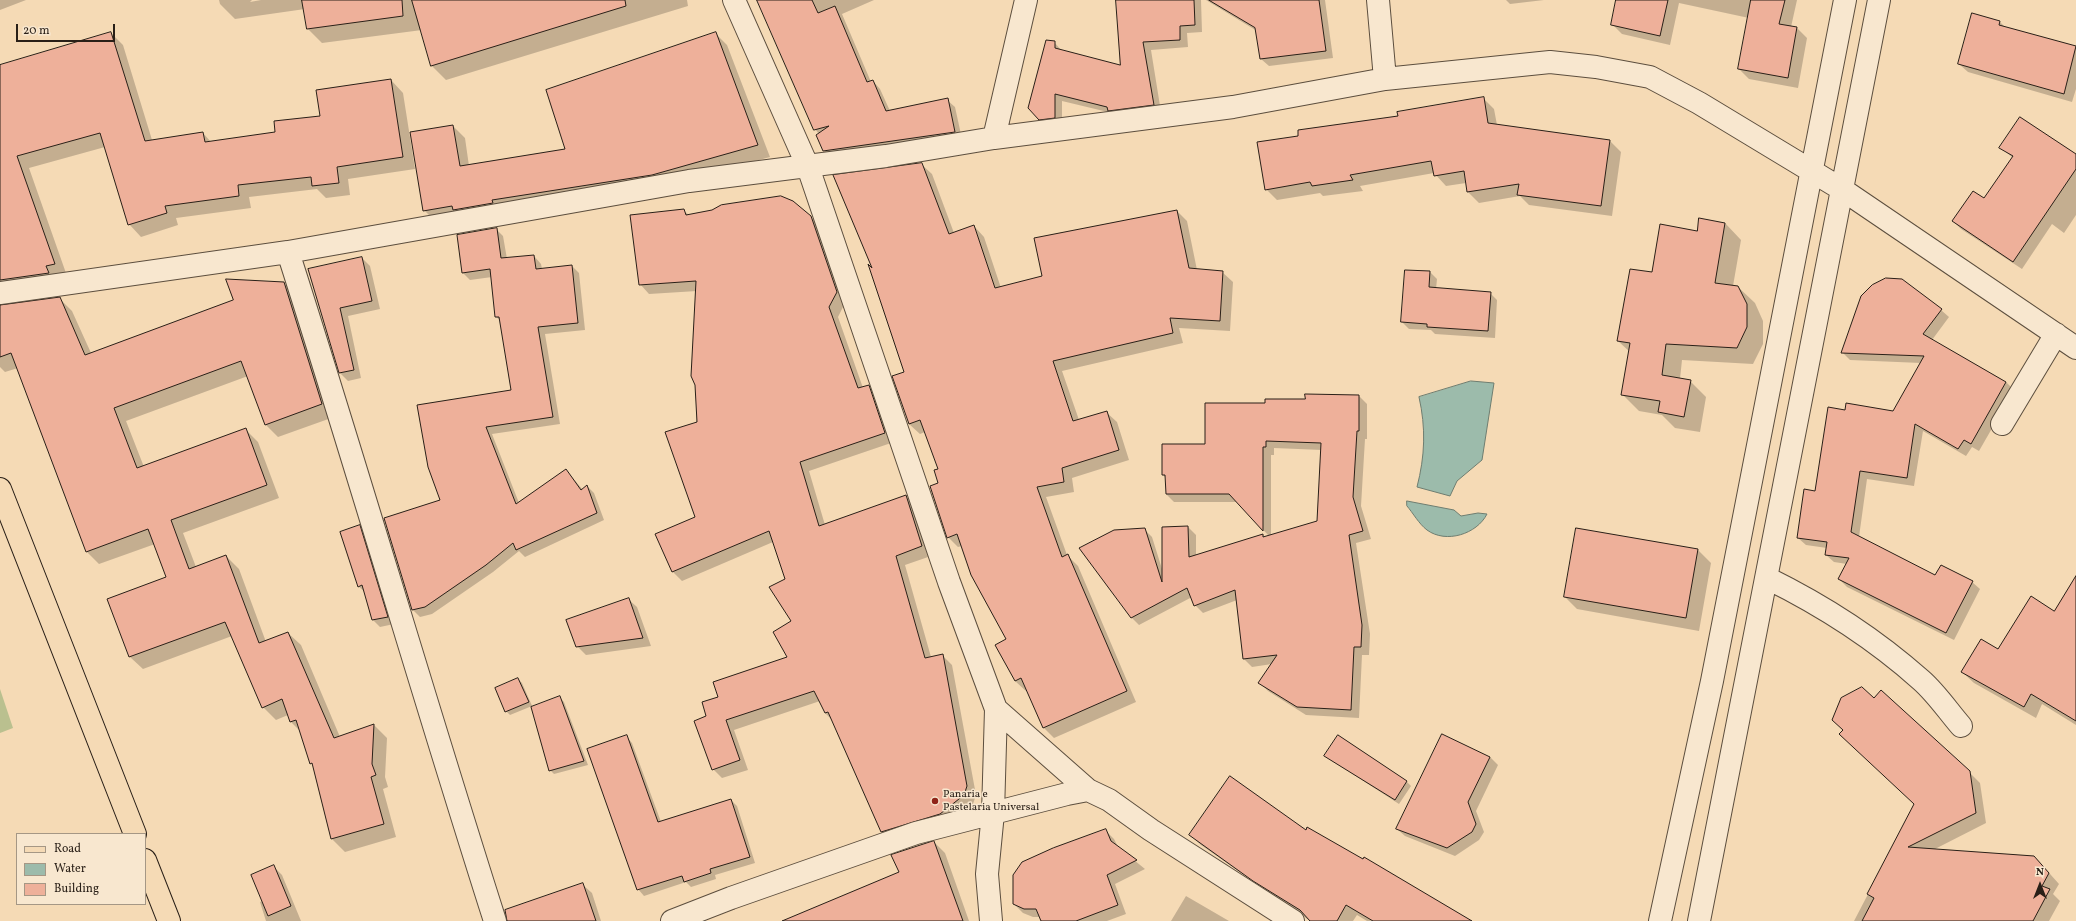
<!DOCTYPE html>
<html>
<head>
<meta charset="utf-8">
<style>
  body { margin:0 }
  #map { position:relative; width:2076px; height:921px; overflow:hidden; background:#f5dab5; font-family:Vollkorn,serif }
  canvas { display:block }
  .legend { position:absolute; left:16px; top:833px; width:130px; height:72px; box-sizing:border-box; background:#f8e7cf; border:1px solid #a59785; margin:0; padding:5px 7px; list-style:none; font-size:12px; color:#291f17 }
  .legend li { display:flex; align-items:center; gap:8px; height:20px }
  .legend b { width:20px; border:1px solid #a59785 }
  .north { position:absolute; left:2020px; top:865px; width:40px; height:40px; -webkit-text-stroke:3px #f8e7cf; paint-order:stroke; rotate:0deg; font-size:11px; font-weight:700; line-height:16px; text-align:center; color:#291f17 }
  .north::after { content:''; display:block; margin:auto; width:14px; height:18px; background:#291f17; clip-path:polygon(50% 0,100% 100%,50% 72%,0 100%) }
  .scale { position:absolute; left:16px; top:24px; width:99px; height:18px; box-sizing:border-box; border:2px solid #291f17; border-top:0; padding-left:5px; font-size:12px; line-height:14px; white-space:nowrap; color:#291f17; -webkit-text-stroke:3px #f8e7cf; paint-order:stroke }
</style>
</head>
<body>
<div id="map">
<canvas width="2076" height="921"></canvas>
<ul class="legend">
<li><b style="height:5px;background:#f5dab5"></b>Road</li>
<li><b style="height:11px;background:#9cbbab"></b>Water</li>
<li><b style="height:11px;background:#eeb09a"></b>Building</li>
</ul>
<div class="north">N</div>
<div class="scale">20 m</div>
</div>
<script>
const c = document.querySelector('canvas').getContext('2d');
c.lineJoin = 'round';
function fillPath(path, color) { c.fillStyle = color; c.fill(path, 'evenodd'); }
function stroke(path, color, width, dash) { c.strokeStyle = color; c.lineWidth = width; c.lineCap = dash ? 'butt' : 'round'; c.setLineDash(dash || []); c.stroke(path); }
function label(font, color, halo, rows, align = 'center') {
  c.font = font + ' Vollkorn,serif'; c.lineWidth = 3; c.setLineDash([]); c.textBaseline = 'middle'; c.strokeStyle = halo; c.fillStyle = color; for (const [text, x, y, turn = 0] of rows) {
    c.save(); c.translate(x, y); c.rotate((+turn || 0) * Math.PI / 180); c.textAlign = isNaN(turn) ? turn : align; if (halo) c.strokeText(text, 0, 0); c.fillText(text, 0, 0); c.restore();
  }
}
const green = new Path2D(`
  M0 689 13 728 0 733Z`);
const water = new Path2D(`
  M1471 381 1494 383 1482 460 1457 481 1450 496 1417 487C1425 456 1426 428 1419 397Z
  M1407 501 1454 510 1461 516 1478 513 1487 514C1477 534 1446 544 1427 530 1419 524 1413 513 1407 506Z`);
const shadow = new Path2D(`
  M0 0H26L0 10Z
  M219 0H252L250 2 261 0H687L688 6 446 80 432 66 422 30 322 43 308 29 305 9 235 19 220 4Z
  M758 0H874L842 14 871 82 873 81 880 89 890 111 947 100 955 107 962 139 832 159 824 151 819 134 815 129 802 100 799 96Z
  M1117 0H1201L1202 32 1187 33 1188 47 1151 50 1161 112 1112 113 1062 101V125L1047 127 1029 108 1054 42 1062 51 1121 66Z
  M1206 0H1325L1333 58 1269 66 1261 59 1257 31Z
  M1506 0H1544L1510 4Z
  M1617 0H1797L1791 27 1797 28 1807 38 1798 88 1749 79 1739 69 1749 18 1679 3 1670 45 1622 34 1612 24Z
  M1973 14 2000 22 2005 27 2076 47V89L2072 102 1968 72 1959 64Z
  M111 33 123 45 152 140 203 133 211 142 277 133 322 117 391 80 403 93 415 169 348 179 350 195 326 198 317 189 249 197 251 208 176 218 178 225 141 237 129 224 105 147 29 168 67 276 0 291V67Z
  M715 33 727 45 770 157 664 186 436 222 424 210 453 126 465 138 469 166 567 150Z
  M1483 98 1494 109 1497 125 1610 141 1621 152 1612 216 1529 205 1520 196 1479 203 1468 192 1466 183 1446 186 1434 173 1360 186 1363 191 1323 196 1320 193 1277 200 1266 189 1300 136Z
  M2001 148 2076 155V215L2064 233 2052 224 2022 269 1961 229 1953 221 1985 200 2013 158Z
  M921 164 932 174 954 233 974 226 984 237 1001 288 1043 277 1177 211 1187 221 1197 270 1222 272 1233 282 1230 331 1179 328 1183 343 1062 371 1079 420 1106 412 1117 422 1129 460 1072 478 1074 492 1046 497 1067 555 1078 566 1136 702 1054 738 1044 728 1027 690 1026 691 1015 681 1007 639 962 546 958 547 948 537 939 470 925 432 920 434 909 424 906 372 875 271Z
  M683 210 689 215 811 217 820 226 846 301 838 317 863 388 868 386 878 395 894 442 809 471 825 525 906 496 915 505 931 556 905 565 931 657 942 655 952 665 976 795 973 804 954 819 891 841 882 831 833 721 825 713 820 701 734 730 748 770 722 778 713 769 708 717 719 697 789 657 792 622 786 579 773 542 682 581 673 572 657 535 696 517 697 291 649 294 640 284Z
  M1725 223 1741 240 1733 286 1738 287 1755 303 1763 321V344L1753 364 1682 360 1680 379 1690 381 1706 397 1700 432 1675 428 1662 415 1639 411 1622 394 1630 352 1618 341 1652 273 1698 232Z
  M496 229 503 236 507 259 534 256 541 264 542 269 572 266 579 273 585 330 545 334 560 424 492 434 519 503 566 470 583 490 587 486 594 493 604 520 525 557 519 551 493 572 432 614 420 617 413 610 442 500 429 467 513 391 501 321 496 317 492 277 470 280 463 273 458 236Z
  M362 258 370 266 380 309 348 316 361 378 348 381 340 373 309 270Z
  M1430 272 1437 279 1436 289 1490 293 1497 300 1495 338 1435 334 1431 330 1409 329 1402 322Z
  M284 283 297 296 334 417 278 437 265 424 248 376 126 421 144 467 245 429 258 442 279 498 183 533 196 567 226 556 239 569 266 642 288 633 301 645 340 737 374 725 387 738 385 777 388 787 383 789 396 837 345 852 332 839 314 766 311 763 300 731 291 722 288 715 276 720 263 707 232 636 143 669 130 657 167 578 155 544 99 564 87 552 18 368 5 372 0 367V312L59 298 72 311 91 353Z
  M1941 310 1949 317 1932 340 2006 382 2014 390 1979 451 1972 447 1966 456 1923 431 1914 486 1867 479 1859 537 1936 577 1972 582 1980 589 1954 640 1847 587 1839 579 1847 564 1834 562 1826 555 1827 548 1806 545 1798 538 1846 411 1893 412 1921 363 1850 360 1842 352Z
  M1306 395 1359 396 1367 404V439H1365L1361 506 1371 539 1356 543 1370 634 1369 655H1362L1359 718 1306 715 1268 691 1260 683 1272 664 1252 667 1244 659 1237 600 1203 613 1195 605 1192 597 1139 625 1131 617 1144 529 1152 537 1162 569 1188 527 1196 535V555L1263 535 1265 537 1269 536 1237 502H1174L1166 494V478L1163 475 1266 404 1306 400ZM1274 448 1322 450 1318 522 1271 536V455H1274Z
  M360 527 367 534 394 624 380 627 373 620 366 593 358 586Z
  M1698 550 1711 563 1699 631 1577 609 1565 597Z
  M2076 578V725L2042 704 2036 718 1974 683 1962 672 1998 651 2055 612Z
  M628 599 637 607 651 646 586 655 577 646Z
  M518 679 522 683 533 708 560 698 564 702 588 765 554 774 550 770 532 706 510 715 506 711Z
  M1874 699 1969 772 1980 783 1986 823 1933 850 2034 856 2059 884 2053 894 2060 901 2049 921H1854L1915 804Z
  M626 736 632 743 661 822 731 800 737 806 755 863 715 875 716 879 691 887 686 882 644 896 638 889Z
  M1325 756 1407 782 1411 786 1399 804Z
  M1490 757 1498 765 1476 811 1484 832 1479 840 1455 856 1405 836 1397 829Z
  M1105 830 1114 839 1118 847 1145 869 1115 884 1126 914 1107 921H1042L1041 917H1033L1023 913 1014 904Z
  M1306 831 1453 921H1367L1357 915 1353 921H1310L1201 845 1190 835Z
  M934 842 945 853 969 921H785L900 873Z
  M274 867 282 875 301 921H266L260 902 263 901Z
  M583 885 592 893 601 921H534Z
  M1186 896 1229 921H1171Z`);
const building = new Path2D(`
  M302 0H402L403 16 307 29Z
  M412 0H625L626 6 431 66Z
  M757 0H812L818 13 835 6 867 82 873 80 886 111 948 98 955 132 823 151 816 135 829 126 814 130Z
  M1116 0H1194L1195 25 1180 26V40L1143 42 1154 105 1108 111 1107 107 1055 94V118L1039 120 1028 108 1046 40 1055 41V48L1120 65Z
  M1209 0H1319L1326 51 1260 59 1255 28Z
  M1616 0H1668L1660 36 1611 25Z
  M1751 0H1785L1779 24 1797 27 1788 78 1738 69Z
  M1972 13 2000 21 1999 25 2076 46 2064 94 1958 64Z
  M111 32 145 141 203 132 205 142 275 132 274 121 320 116 316 90 391 79 403 157 337 167 339 183 312 186 311 177 238 185 239 196 165 206 167 213 128 225 100 133 17 156 55 264 46 266 49 273 0 280V65Z
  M716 32 758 145 652 175 492 200 493 203 453 210 452 206 423 211 410 132 453 125 460 166 565 149 546 90Z
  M1484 97 1488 123 1610 140 1601 206 1517 195 1519 184 1467 192 1464 171 1434 176 1431 161 1350 175 1353 180 1312 186 1310 182 1265 190 1257 142 1298 136V130L1398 116 1397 112Z
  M2020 117 2076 154V169L2013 262 1952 221 1973 191 1984 198 2013 156 1999 148Z
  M922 163 949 234 974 225 995 288 1042 276 1034 238 1177 210 1189 268 1223 271 1220 321 1170 318 1173 333 1053 361 1073 421 1107 411 1119 450 1062 468 1064 482 1037 487 1062 557 1068 554 1127 691 1043 728 1021 678 1015 681 995 645 1006 639 971 575 957 534 947 538 930 486 938 483 934 470 938 469 920 420 909 424 892 376 904 372 868 264 872 268 833 175Z
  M781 196 793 201 811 216 837 292 829 307 858 388 869 385 885 433 800 462 819 526 906 495 922 546 896 556 925 658 943 654 967 786 964 795 940 814 881 832 828 712 825 713 814 691 726 720 740 760 712 770 694 721 706 716 702 702 718 697 713 682 787 657 773 632 791 621 769 587 785 579 769 531 672 572 655 534 695 517 665 432 697 422 695 385 691 376 696 281 639 285 630 215 684 209 686 215 712 210 721 205Z
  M1699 218 1725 223 1715 283 1738 286 1747 304V327L1737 348 1666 344 1662 375 1691 380 1684 417 1658 412 1660 401 1621 395 1630 343 1617 341 1630 269 1652 272 1660 224 1697 231Z
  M497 228 501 258 534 255 536 269 572 265 578 323 538 327 553 417 486 427 516 504 566 469 581 490 587 485 597 513 516 550 513 543 486 565 425 607 412 610 384 518 440 500 428 467 417 405 511 390 499 317H495L490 269 462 273 457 235Z
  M362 257 372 301 340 308 354 370 339 373 308 269Z
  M1405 270 1430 271 1429 287 1491 292 1488 331 1427 327V324L1401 322Z
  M1886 278 1902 279 1942 309 1923 334 2006 382 1971 444 1964 440 1958 449 1915 424 1907 478 1860 471 1851 532 1935 575 1941 565 1973 581 1946 633 1838 579 1849 558 1825 555 1827 542 1797 538 1804 489 1815 491 1828 407 1845 410 1846 403 1893 411 1924 356 1841 353 1861 296 1872 285Z
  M226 279 284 282 322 404 265 425 241 361 114 408 137 468 246 428 267 485 171 520 189 569 226 555 259 643 288 632 334 738 374 724 372 764 376 775 371 777 384 824 331 839 312 763 310 764 296 720 290 722 282 699 262 708 225 622 129 657 107 599 166 577 148 529 86 552 11 353 0 357V305L60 297 85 355 233 300Z
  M1305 394 1359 395V431H1357L1353 497 1363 531 1349 535 1362 625 1361 647H1354L1351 710 1297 707 1258 683 1277 655 1243 659 1235 590 1194 606 1187 588 1131 618 1079 548 1114 530 1145 528 1162 582V527L1188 526 1189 557 1263 534V537L1317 521 1321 443 1266 441V447H1263V531L1229 494H1166L1165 475H1162V444H1205V403H1265V399H1305Z
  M360 525 388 617 372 620 362 585 358 587 340 532Z
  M1576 528 1698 549 1686 618 1564 597Z
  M2076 576V721L2031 694 2024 707 1961 672 1981 639 1998 649 2031 596 2054 611Z
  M629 598 643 638 576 647 566 620Z
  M518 678 529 702 505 712 495 688Z
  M1862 687 1874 698 1881 690 1970 771 1976 813 1908 847 2034 856 2049 873 2042 886 2050 889 2033 921H1862L1874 898 1867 894 1914 804 1839 734 1843 730 1832 720 1841 698Z
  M560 696 584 761 549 771 531 707Z
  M1442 734 1490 757 1468 802 1476 824 1472 832 1447 848 1396 829Z
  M627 735 658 822 731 799 750 857 710 869 711 873 684 882 682 876 637 890 587 749Z
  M1338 735 1407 781 1395 800 1324 756Z
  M1230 776 1306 830 1307 827 1363 859 1364 857 1472 921H1373L1346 905 1337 921H1310L1300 910 1253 881 1189 835Z
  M1106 829 1111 841 1137 860 1107 875 1118 905 1076 921H1041L1036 909H1024L1013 904V875L1022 862 1053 848Z
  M934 841 963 921H782L899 872 891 855Z
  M274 865 291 906 268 916 251 875Z
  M583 883 596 921H507L505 910Z`);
const minor = new Path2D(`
  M734 0 808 167 949 582 996 709 993 813 987 874 991 921
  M1378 0 1385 79
  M994 138 1026 0
  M288 252C359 474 424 699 495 921
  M0 293 288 252 689 181 886 156 994 138 1233 107 1385 79 1550 62 1596 67 1650 77 1699 103 1843 190 2076 348
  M2002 424 2056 334
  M1767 578C1822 605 1875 639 1921 680 1936 693 1948 711 1961 726
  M996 709 1088 790 1109 800 1151 830 1293 921
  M672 921 731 898 916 833 1067 794 1088 790
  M1660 921 1712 681 1845 0
  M1699 921 1879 0`);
const major = new Path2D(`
  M0 489 135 834
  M145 860 169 921`);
const markers = [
  [935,801,4,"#8f2418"]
];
const poiNames = [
  ["Panaria e",943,795],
  ["Pastelaria Universal",943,808]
];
fillPath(green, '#bac08f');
fillPath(water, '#9cbbab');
stroke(water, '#6e7d70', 1);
fillPath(shadow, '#0003');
fillPath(building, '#eeb09a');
stroke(building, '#291f17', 1);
stroke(minor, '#5c4e3e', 24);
stroke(major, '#291f17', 24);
stroke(minor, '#f8e7cf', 22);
stroke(major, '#f5dab5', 22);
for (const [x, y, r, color] of markers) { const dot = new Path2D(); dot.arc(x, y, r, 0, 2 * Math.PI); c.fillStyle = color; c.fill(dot); stroke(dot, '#f8e7cf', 1.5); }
label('11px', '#291f17', '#f8e7cf', poiNames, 'left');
</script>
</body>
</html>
